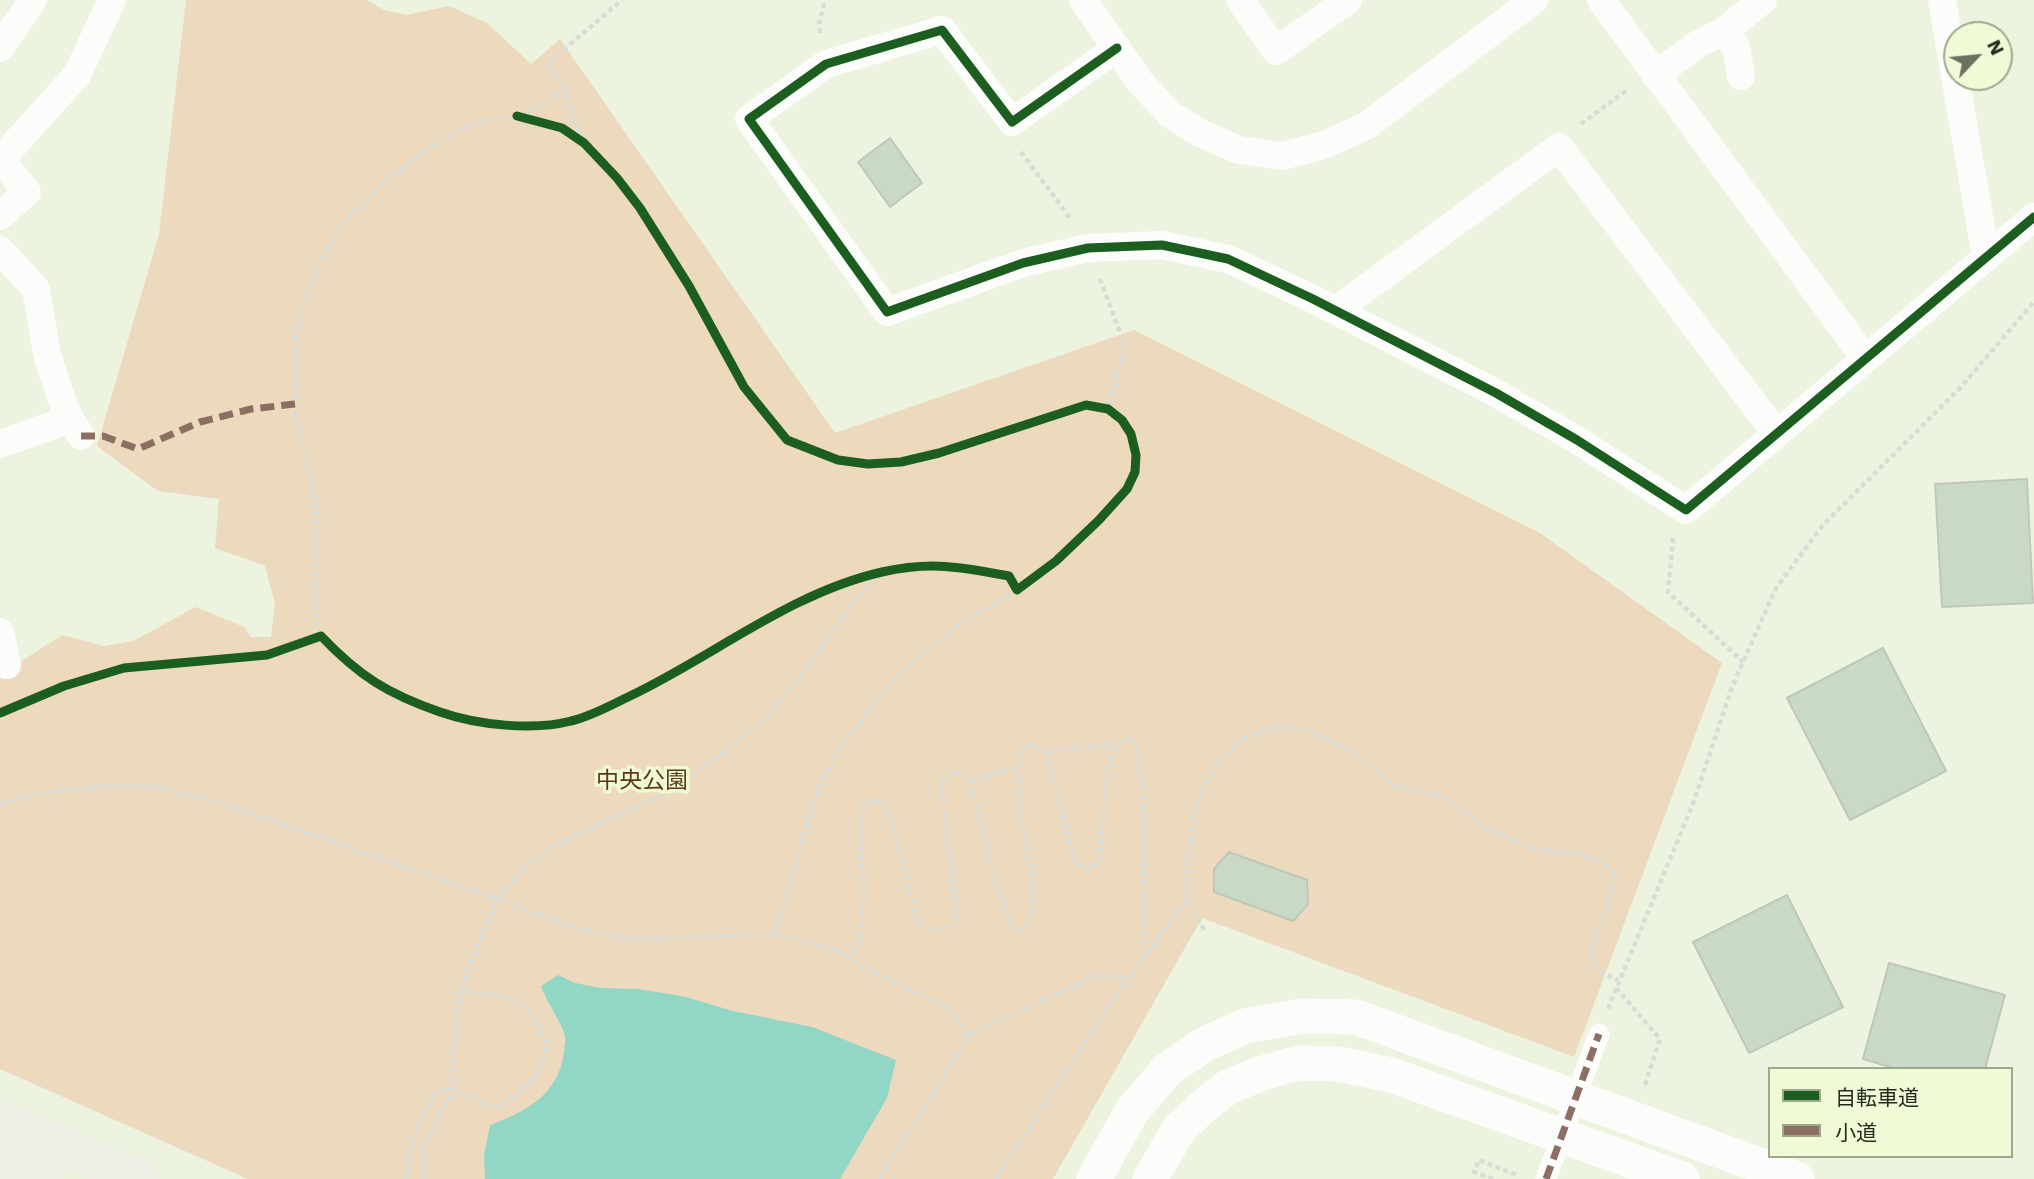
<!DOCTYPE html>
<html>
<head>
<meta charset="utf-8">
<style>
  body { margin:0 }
  #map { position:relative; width:2034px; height:1179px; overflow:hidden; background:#ecf3df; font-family:"Work Sans","Noto Sans JP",sans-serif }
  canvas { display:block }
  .legend { position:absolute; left:1768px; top:1067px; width:245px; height:91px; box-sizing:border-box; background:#effbd7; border:2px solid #9fa88d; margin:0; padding:9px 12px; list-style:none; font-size:21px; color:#262b1d }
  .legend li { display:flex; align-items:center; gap:14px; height:35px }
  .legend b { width:35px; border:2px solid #9fa88d }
  .north { position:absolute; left:1943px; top:21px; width:70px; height:70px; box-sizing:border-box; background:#effbd7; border:2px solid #9fa88d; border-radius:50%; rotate:64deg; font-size:19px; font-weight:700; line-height:28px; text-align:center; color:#262b1d }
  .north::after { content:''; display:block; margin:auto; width:24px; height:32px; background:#6b7161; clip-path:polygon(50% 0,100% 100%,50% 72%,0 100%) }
</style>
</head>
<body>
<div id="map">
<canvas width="2034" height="1179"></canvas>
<ul class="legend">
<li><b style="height:9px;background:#1b5e20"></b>自転車道</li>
<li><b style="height:9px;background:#8d6e63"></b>小道</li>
</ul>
<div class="north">N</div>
</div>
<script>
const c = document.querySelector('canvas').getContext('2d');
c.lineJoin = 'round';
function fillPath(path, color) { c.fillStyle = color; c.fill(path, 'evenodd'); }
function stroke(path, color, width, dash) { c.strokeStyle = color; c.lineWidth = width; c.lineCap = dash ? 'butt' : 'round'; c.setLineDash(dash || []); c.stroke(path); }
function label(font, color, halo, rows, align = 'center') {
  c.font = font + ' "Work Sans","Noto Sans JP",sans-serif'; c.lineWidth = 7; c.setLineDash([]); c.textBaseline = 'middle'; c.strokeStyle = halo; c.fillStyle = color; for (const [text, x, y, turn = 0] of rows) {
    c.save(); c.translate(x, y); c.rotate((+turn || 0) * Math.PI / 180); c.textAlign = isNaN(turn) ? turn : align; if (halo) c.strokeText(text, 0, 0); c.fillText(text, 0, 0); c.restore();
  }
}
const green = new Path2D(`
  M186 0H366L384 10 406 15 449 6 487 23 531 64 560 39 835 433 1134 330 1540 533 1722 663 1574 1057 1202 918 1053 1179H248L0 1069V675L62 635 104 646 133 641 196 607 244 627 251 637H271L275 604 265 566 215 548 219 499 158 491 97 446 159 234Z`);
const water = new Path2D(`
  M558 975 575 983 601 988 638 989 682 996 733 1011 812 1027 896 1060 887 1098 840 1179H485L484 1156 490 1125C526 1112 559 1094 564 1052 564 1048 566 1040 565 1036 562 1023 546 1001 541 986Z`);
const building = new Path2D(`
  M890 138 922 183 890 207 858 162Z
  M2027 479 2033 603 1942 607 1935 484Z
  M1883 648 1946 771 1850 820 1787 698Z
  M1229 852 1307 880 1308 904 1293 921 1214 892V869Z
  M1787 895 1843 1007 1749 1053 1693 942Z
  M1889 963 2005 995 1985 1069H1897L1863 1059Z`);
const path = new Path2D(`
  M820 33 819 24 825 0
  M565 89 548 63 622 0
  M518 116 548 102 565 89 571 112 584 141
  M1581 124 1627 90
  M1021 152 1070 218
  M1100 279 1125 346 1108 409
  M1673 538 1668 592 1743 662
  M0 713 64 686 124 668 267 655 321 636C359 676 388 694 440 712 477 725 533 731 571 721 592 716 611 705 630 696 714 656 790 593 882 572 931 561 961 567 1009 576L1017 590C1048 566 1122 511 1133 474 1137 462 1136 446 1131 434 1123 416 1104 404 1085 405 1067 406 1047 417 1030 423 961 448 887 479 814 452 805 448 792 444 785 438 743 401 718 339 692 292 682 275 670 260 661 243 645 217 630 192 608 169 593 153 579 135 558 127 509 107 468 121 427 150 401 169 366 196 346 221 306 271 287 344 295 408 300 443 314 478 316 513 319 555 309 595 321 636
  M1045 753 1108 744 1114 750
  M970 780 1017 767
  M0 804 45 793 103 786 155 787 216 802 497 898 551 920 594 933 638 939 774 934 830 949 949 1009 970 1035 879 1179
  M1204 930 1188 899 1189 852 1196 808 1216 765 1240 740 1276 726 1308 730 1349 750 1396 786 1444 797 1482 827 1532 848 1580 854 1603 863 1617 876 1591 953 1596 969 1619 981
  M774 934C780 918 786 901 791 884 801 850 807 814 822 782 854 716 908 661 967 620 983 609 1001 601 1017 590
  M848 958 859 945 864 893 861 854 862 820 864 805 870 800 883 803 890 813 918 924C931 932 939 931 953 924L956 907 941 784 948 775 957 773 970 780 996 884 1012 927 1025 930C1049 891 1006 802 1022 750L1033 744 1045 753 1053 775 1075 862 1083 868H1092L1100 858 1106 782 1114 750 1121 741 1132 737 1139 752 1143 806 1146 956
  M1616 988 1660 1039 1645 1085
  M1608 1009 1694 801 1732 687 1776 588 1823 525 1959 389 2034 302
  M970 1035 1093 976 1131 977
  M406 1179 407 1156 433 1094 453 1089V1051L460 990 497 898 524 869 555 845 676 788 759 725 802 675 854 603 881 573
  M424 1179 423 1153 453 1089 495 1109C524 1090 559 1066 540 1028 534 1018 525 1005 514 1000 504 995 473 993 460 990
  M996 1179 1114 998 1188 899
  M1493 1179 1474 1172 1479 1160 1519 1176`);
const pedestrian = new Path2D(`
  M1546 1179 1599 1034`);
const minor = new Path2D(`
  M1083 0 1140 82 1171 115 1200 133 1239 150 1282 156 1324 145 1366 126 1534 0
  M1240 0 1276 51 1348 0
  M1601 0 1865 358
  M1942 0 1986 257
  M1724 31 1736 47 1741 76
  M0 48 33 0
  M1117 48 1012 122 942 30 826 64 749 119 887 312 1023 263 1088 248 1162 245 1228 259 1313 299 1496 393 1577 440 1686 510 2034 217
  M1655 75 1698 44 1724 31 1763 0
  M0 159 27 192 0 216
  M1 159 77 75 112 0
  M0 250 36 289 47 354 61 398 70 419 81 436
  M1336 310 1559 147 1776 433
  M0 444 70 419
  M0 632 7 665`);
const tertiary = new Path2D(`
  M1094 1179 1132 1111 1168 1069 1205 1044 1245 1026 1302 1016 1356 1017 1797 1179
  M1150 1179 1179 1129 1207 1103 1228 1087 1259 1074 1298 1063 1338 1064 1391 1075 1682 1179`);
const secondary = new Path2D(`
  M0 1120 138 1179
  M0 1157 45 1179`);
const quiet = new Path2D(`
  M81 436H103L138 449 200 422 251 409 295 404
  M1546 1179 1599 1034`);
const cycleway = new Path2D(`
  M1117 48 1012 122 942 30 826 64 749 119 887 312 1023 263 1088 248 1162 245 1228 259 1313 299 1496 393 1577 440 1686 510 2034 217
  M0 713 64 686 124 668 267 655 321 636C359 676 388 694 440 712 477 725 533 731 571 721 592 716 611 705 630 696 714 656 790 593 882 572 931 561 961 567 1009 576L1017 590 1056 561 1099 520 1127 489 1135 472 1136 455 1131 434 1122 420 1108 409 1086 405 939 453 901 462 868 464 838 460 787 440 744 387 689 286 640 208 617 178 584 143 562 128 517 116`);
const parkNames = [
  ["中央公園",642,781]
];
fillPath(green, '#edd9bd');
fillPath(water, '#92d6c6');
fillPath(building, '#c9d9c6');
stroke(building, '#bec8ba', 2);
stroke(path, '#dadcd6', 4.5, [5, 3.5]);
stroke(pedestrian, '#fcfdfa', 21);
stroke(minor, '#fcfdfa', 28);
stroke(tertiary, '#fcfdfa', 35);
stroke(secondary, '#efefe8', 38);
stroke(quiet, '#8d6e63', 7, [14, 7]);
stroke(cycleway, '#1b5e20', 9);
label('23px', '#5e3812', '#effbd7', parkNames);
</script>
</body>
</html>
